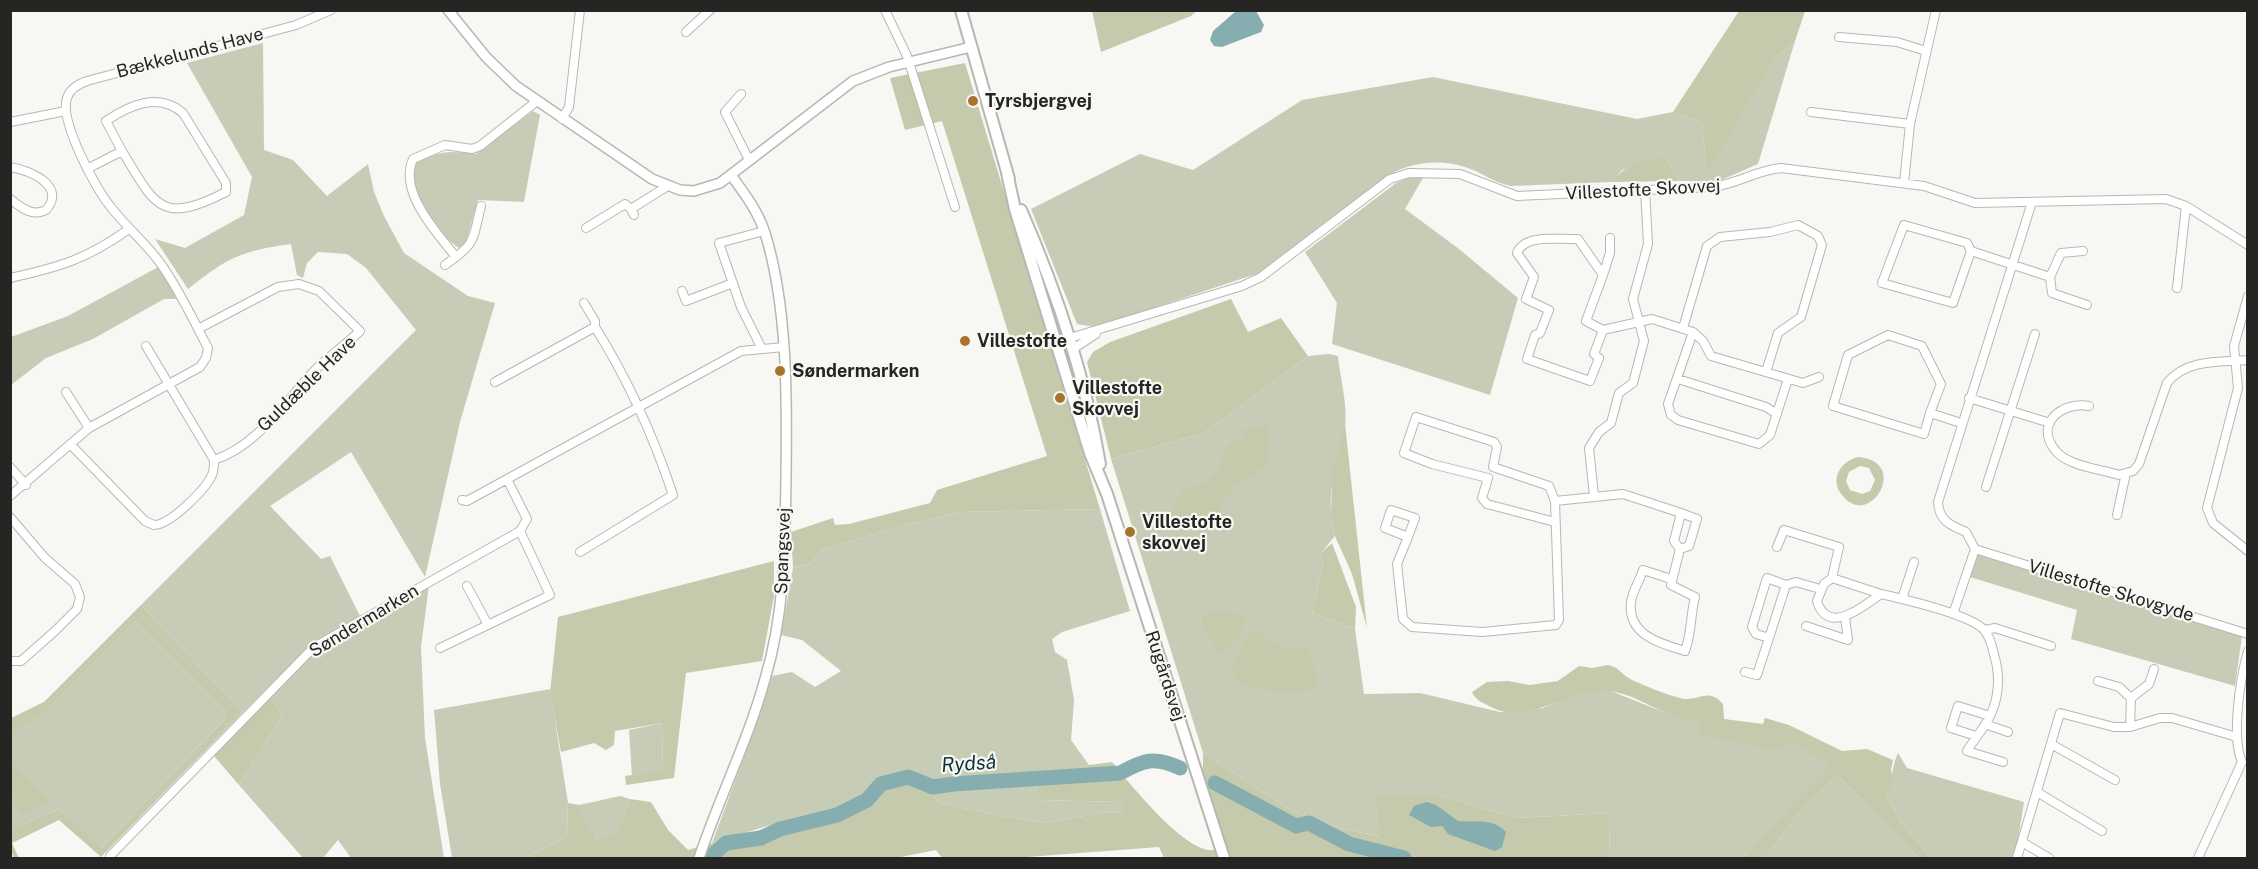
<!DOCTYPE html>
<html>
<head>
<meta charset="utf-8">
<style>
  body { margin:0 }
  #map { position:relative; width:2258px; height:869px; overflow:hidden; background:#f8f7f3; font-family:"Public Sans",sans-serif }
  canvas { display:block }
  .frame { position:absolute; inset:0; border:12px solid #252523; pointer-events:none }
</style>
</head>
<body>
<div id="map">
<canvas width="2258" height="869"></canvas>
<div class="frame"></div>
</div>
<script>
const c = document.querySelector('canvas').getContext('2d');
c.lineJoin = 'round';
function fillPath(path, color) { c.fillStyle = color; c.fill(path, 'evenodd'); }
function stroke(path, color, width, dash) { c.strokeStyle = color; c.lineWidth = width; c.lineCap = dash ? 'butt' : 'round'; c.setLineDash(dash || []); c.stroke(path); }
function label(font, color, halo, rows, align = 'center') {
  c.font = font + ' "Public Sans",sans-serif'; c.lineWidth = 4.5; c.setLineDash([]); c.textBaseline = 'middle'; c.strokeStyle = halo; c.fillStyle = color; for (const [text, x, y, turn = 0] of rows) {
    c.save(); c.translate(x, y); c.rotate((+turn || 0) * Math.PI / 180); c.textAlign = isNaN(turn) ? turn : align; if (halo) c.strokeText(text, 0, 0); c.fillText(text, 0, 0); c.restore();
  }
}
const green = new Path2D(`
  M1795 41 1758 164 1719 181H1679L1666 158 1622 170 1611 182 1511 186C1496 183 1487 176 1473 170 1445 158 1414 161 1388 175L1259 273 1096 327 1077 324 1031 209 1140 154 1193 170 1302 100 1433 77 1637 119 1673 112 1702 123 1707 174 1776 57Z
  M263 43 264 150 293 160 327 196 368 164 374 192 384 216 404 253 468 296 495 303 460 422 425 577 351 452 270 506 321 559 330 556 360 616 311 645 243 712 141 605 416 330 366 268 347 254 318 252 307 263 303 278 297 275 291 244C240 251 227 258 188 289L155 239 185 248 244 215 252 177 187 63Z
  M533 111 540 115 524 202 478 200 466 242 459 248C443 239 416 201 413 183 412 177 414 169 415 163 440 151 448 150 476 154Z
  M1411 177 1423 178 1405 209 1459 249 1518 298 1490 395 1332 344 1337 303 1305 252 1396 183Z
  M162 265 183 299H164L93 339 46 358 11 385V337L68 316Z
  M1329 354 1338 356C1340 376 1348 407 1345 426 1337 470 1324 489 1335 536L1321 553 1323 563 1312 613 1355 629 1364 694 1420 693 1500 712 1543 708 1575 694 1594 690 1611 691 1671 715 1791 742 1830 766 1742 858H1609L1610 813 1517 818 1437 795 1380 836 1346 830 1293 812 1203 753 1111 459 1204 433 1308 356Z
  M1100 509 1130 611 1062 632 1052 639 1055 652 1067 660 1074 700 1071 740 1089 765 1037 780 1039 800 1122 802 1126 812 1100 813 1046 823 1007 817 939 803 912 771 854 804 790 819 712 843 758 720 772 676 792 672 815 687 841 671 802 640 781 635 793 568 811 563 822 550 897 527 960 512Z
  M1977 552 2242 636 2235 686 2071 639 2077 610 1970 577Z
  M429 585 421 647 425 738 444 858H351L338 840 323 858H303L239 785 282 716 271 695 317 648Z
  M135 621 226 712 224 720 100 849 59 809 11 829V725L52 705Z
  M550 689 568 803 567 837 525 858H452L440 784 434 710Z
  M662 723 663 771 632 776 629 730Z
  M1898 753 1907 768 2024 802 2015 858H1931L1900 821 1886 795C1893 780 1891 768 1898 753Z
  M1837 775 1919 858H1765L1801 810Z
  M620 796 630 799 616 835 594 839 579 805Z`);
const forest = new Path2D(`
  M1092 11V10L1197 11 1191 16 1101 52Z
  M1739 11H1805L1795 41 1776 57 1707 175 1702 123 1673 112Z
  M965 63 1100 509 960 512 897 527 822 550 811 563 793 568 791 532 833 518 835 525 849 524 930 503 937 490 1047 456 942 121 905 130 890 78Z
  M1666 158 1679 181 1611 182C1627 164 1642 159 1666 158Z
  M1231 299 1248 332 1281 318 1308 356 1204 433 1111 459 1087 362 1093 352 1110 342Z
  M1345 424 1367 628 1352 574 1335 536 1331 517 1332 473Z
  M1269 426 1267 465 1235 486 1218 510 1209 517 1177 527H1167L1176 499 1182 492 1211 479 1218 471 1228 445 1243 437 1242 430Z
  M1858 457C1911 461 1870 531 1842 495 1829 479 1841 461 1858 457ZM1860 466 1869 468 1875 480 1870 491 1862 494 1850 490 1846 481 1849 472Z
  M1332 543 1356 607 1355 629 1312 613 1323 563 1321 553Z
  M774 561V596L762 661 686 673 674 778 626 785 625 776 663 771 662 723 615 731 614 745 606 750 594 743 561 752 550 693 558 617Z
  M141 605 243 712 101 857 59 820 12 843 19 858H14L11 851V829L59 809 101 848 224 720 226 712 135 621 52 705 11 734V718L44 702Z
  M1224 611 1243 616C1247 632 1232 644 1220 653L1202 625V617L1208 613Z
  M1251 632H1258L1284 649 1308 646 1319 689C1300 692 1237 696 1232 670 1231 663 1247 639 1251 632Z
  M1608 665C1618 667 1620 672 1627 677 1636 683 1675 698 1685 699 1702 700 1708 688 1723 704L1724 719 1763 724 1765 718 1789 725 1842 751 1867 749 1893 760 1891 770 1893 781 1886 795 1900 821 1931 858H1919L1837 775 1801 810 1765 858H1742L1829 766 1791 742 1778 751 1700 734 1699 722C1689 720 1678 718 1668 714 1649 706 1628 692 1608 691 1567 687 1529 728 1489 706 1482 702 1475 700 1472 692L1487 682 1508 681 1529 685 1558 681 1579 666 1592 668Z
  M271 695 282 716 239 785 214 756Z
  M1203 753 1293 812 1346 830 1379 836 1377 794 1437 795 1517 818 1610 813 1609 858H1164L1159 847 1014 858H942L936 850 896 858H525L567 837 568 803 579 805 595 839 616 834 630 799 651 802 668 830 688 850 854 804 912 771 939 803 1007 817 1046 823 1100 813 1125 812 1122 802 1039 800 1037 780 1089 765 1112 762C1132 786 1178 844 1208 850 1214 851 1221 848 1226 847L1203 772Z
  M11 762 51 801 20 815 11 793Z`);
const water = new Path2D(`
  M1236 11H1256L1264 25 1261 32 1222 47 1214 46 1210 40 1213 31Z
  M1427 802 1436 805 1458 821C1474 822 1495 818 1506 832L1502 847 1495 851 1448 834 1442 826 1431 827 1409 815 1414 806Z`);
const river = new Path2D(`
  M1215 783 1296 826 1309 823 1349 844 1404 858
  M709 858 726 843 761 838 780 829 837 815 867 800 881 784 908 777 933 787 953 784 1120 773C1144 760 1154 756 1180 768`);
const minor = new Path2D(`
  M885 10 907 56 955 207
  M686 32 710 10
  M1839 37 1897 42 1926 51
  M741 94 725 112 749 160
  M1811 112 1910 124
  M562 119 569 107 580 10
  M10 122 66 111
  M10 167C30 170 67 186 46 210 32 217 22 208 10 199
  M87 169 122 151C156 207 161 225 226 192V183L183 113C158 92 130 105 106 121L122 151
  M1904 183 1910 124 1936 10
  M634 215 631 209 666 187
  M586 228 625 204 631 209
  M1971 251 1953 303 1882 283 1904 225 1967 243 1971 251 2050 277 2061 253 2083 251
  M456 257C437 233 398 192 413 159L445 145 472 149 480 146 537 101
  M445 265C476 243 472 243 481 206
  M1603 275 1610 253V238
  M2050 277 2052 293 2087 305
  M10 278C60 267 87 259 129 229
  M2177 288 2186 206
  M682 291 686 301 733 283
  M2248 296 2234 346 2238 388 2207 508 2213 523 2248 551
  M584 303 595 321V327
  M1683 328 1707 246 1720 237 1770 232 1798 225 1818 236 1822 245 1801 317 1778 333 1766 372
  M198 329 278 287 299 284 319 291 360 331C345 345 328 357 314 371 285 402 256 447 214 460
  M1603 330 1586 321 1603 275 1578 239C1559 240 1525 233 1517 253L1534 277 1526 299 1549 310 1540 333 1535 335 1527 359 1590 381 1599 358 1594 354 1603 330 1652 319 1693 332 1703 341 1711 356 1803 383 1819 377
  M1693 332 1668 404 1671 415 1678 420 1759 444 1770 435 1788 379
  M1070 338 1242 286 1261 277 1390 179 1409 173 1460 174 1517 196 1711 187C1736 185 1756 170 1781 168L1924 186 1975 203 2166 199 2186 206 2248 245
  M762 349 741 307 719 243 764 231
  M1073 349 1096 334
  M1678 379 1766 407 1777 414
  M495 382 595 327C629 381 653 435 673 495L580 552
  M66 392 89 428
  M1969 398 2050 423
  M2089 406C2062 401 2034 424 2055 450 2067 466 2100 469 2119 475L2133 471 2139 464 2167 383C2186 359 2219 362 2248 360
  M1930 413 1924 434 1833 406 1848 355 1888 335 1922 346 1941 384 1930 413 1961 423
  M70 444 145 521 154 525C170 525 205 490 212 475 214 471 214 465 214 460L146 346
  M10 467 26 485
  M1986 487 2035 334
  M10 496 89 428 200 367 206 358 208 348C193 320 180 291 161 264 146 243 126 227 110 206 95 188 59 120 67 98 70 89 78 84 87 81L296 25 331 10
  M1594 496 1589 448 1599 432 1611 423 1619 393 1633 383 1644 341 1633 299 1648 244 1645 190
  M462 500 467 501 741 351 784 347
  M1555 501 1549 486 1493 467 1497 447 1494 442 1416 417 1404 453 1432 464 1488 478 1482 498 1487 504 1555 522
  M2117 515 2126 473
  M10 517 45 558 75 584 80 597 77 609 55 631 21 661H10
  M1408 537 1415 518 1391 510 1385 528 1408 537 1397 564 1403 619 1412 627 1482 632 1556 625 1559 620 1555 501 1623 494 1681 513 1674 541 1680 549 1671 585 1695 597C1690 617 1692 632 1685 651 1661 644 1627 635 1631 602 1632 592 1640 580 1643 570L1671 579
  M1777 547 1784 530 1839 547 1832 578
  M1680 549 1689 546 1697 519 1681 513
  M1975 549 2248 634
  M1786 585 1769 638 1756 634 1752 627 1767 578 1786 585 1796 582 1820 589
  M467 586 488 625
  M1881 594 1832 578 1824 584 1817 601C1828 637 1865 605 1881 594 1903 599 1973 615 1985 631 1992 640 1993 652 1996 662 2000 680 1998 700 1990 716 1984 729 1974 739 1967 751L2003 762
  M1902 599 1914 562
  M1953 614 1975 549 1966 532C1950 525 1939 521 1938 502L2032 202
  M1806 626 1848 640 1845 617
  M1985 630 1995 628 2051 646
  M440 648 550 595 520 531
  M1745 672 1757 675 1769 638
  M2098 681 2119 687 2131 698
  M1985 724 2008 732
  M2130 727 2131 698 2149 684 2154 669
  M1976 736 1951 728 1958 706 1990 716
  M2051 744 2115 780
  M2037 792 2102 831
  M2022 842 2049 858
  M110 856 314 647 520 531 527 519 507 479
  M2017 858 2060 713 2114 727H2130L2160 718H2172L2237 737
  M2198 858 2242 762C2231 737 2240 679 2248 651`);
const tertiary = new Path2D(`
  M448 10 486 57 516 86 652 179 680 190 694 191 720 183 853 81 889 67 971 47
  M699 858C719 798 748 741 765 679 785 613 785 546 786 477 787 400 788 307 765 233 758 211 744 193 731 175`);
const secondary = new Path2D(`
  M961 10 1009 179
  M1007 173 1015 209 1090 453 1107 494 1224 858
  M1021 210C1057 292 1085 376 1100 464`);
const markers = [
  [973,101,6,"#a8742d"],
  [965,341,6,"#a8742d"],
  [780,371,6,"#a8742d"],
  [1060,398,6,"#a8742d"],
  [1130,532,6,"#a8742d"]
];
const streetNames = [
  ["Bækkelunds Have",190,53,-15],
  ["Villestofte Skovvej",1643,190,-3],
  ["Guldæble Have",307,384,-44],
  ["Spangsvej",783,551,-88],
  ["Villestofte Skovgyde",2111,591,17],
  ["Søndermarken",364,621,-31],
  ["Rugårdsvej",1165,676,72]
];
const poiNames = [
  ["Tyrsbjergvej",985,101],
  ["Villestofte",977,341],
  ["Søndermarken",792,371],
  ["Villestofte",1072,388],
  ["Skovvej",1072,409],
  ["Villestofte",1142,522],
  ["skovvej",1142,543]
];
const waterNames = [
  ["Rydså",969,764,-4]
];
fillPath(green, '#c7ccb6');
fillPath(forest, '#c4caab');
fillPath(water, '#86aeb0');
stroke(river, '#86aeb0', 15);
stroke(minor, '#b7b7b3', 10);
stroke(tertiary, '#b7b7b3', 12);
stroke(secondary, '#b7b7b3', 14);
stroke(minor, '#fff', 8);
stroke(tertiary, '#fff', 9);
stroke(secondary, '#fff', 10);
for (const [x, y, r, color] of markers) { const dot = new Path2D(); dot.arc(x, y, r, 0, 2 * Math.PI); c.fillStyle = color; c.fill(dot); stroke(dot, '#f8f7f3', 2); }
label('18px', '#252523', '#f8f7f3', streetNames);
label('bold 18px', '#252523', '#f8f7f3', poiNames, 'left');
label('italic 20px', '#0d3537', '#f8f7f3', waterNames);
</script>
</body>
</html>
